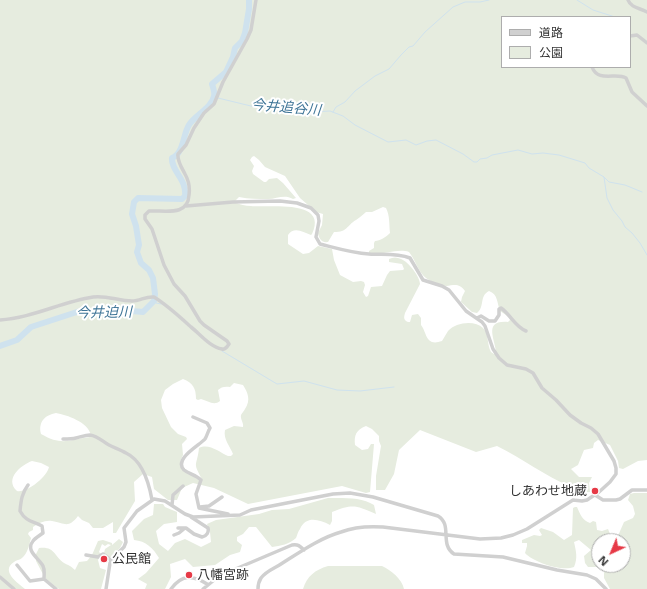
<!DOCTYPE html>
<html>
<head>
<meta charset="utf-8">
<style>
  body { margin:0 }
  #map { position:relative; width:647px; height:589px; overflow:hidden; background:#fff; font-family:"Open Sans","Noto Sans JP",sans-serif }
  canvas { display:block }
  .legend { position:absolute; left:501px; top:16px; width:130px; height:52px; box-sizing:border-box; background:#fff; border:1px solid #adadad; margin:0; padding:5px 7px; list-style:none; font-size:12px; color:#333 }
  .legend li { display:flex; align-items:center; gap:8px; height:20px }
  .legend b { width:20px; border:1px solid #adadad }
  .north { position:absolute; left:591px; top:533px; width:40px; height:40px; box-sizing:border-box; background:#fff; border:1px solid #adadad; border-radius:50%; rotate:224deg; font-size:11px; font-weight:700; line-height:16px; text-align:center; color:#333 }
  .north::after { content:''; display:block; margin:auto; width:14px; height:18px; background:#e63946; clip-path:polygon(50% 0,100% 100%,50% 72%,0 100%) }
</style>
</head>
<body>
<div id="map">
<canvas width="647" height="589"></canvas>
<ul class="legend">
<li><b style="height:5px;background:#d0d0d0"></b>道路</li>
<li><b style="height:11px;background:#e6ecdf"></b>公園</li>
</ul>
<div class="north">N</div>
</div>
<script>
const c = document.querySelector('canvas').getContext('2d');
c.lineJoin = 'round';
function fillPath(path, color) { c.fillStyle = color; c.fill(path, 'evenodd'); }
function stroke(path, color, width, dash) { c.strokeStyle = color; c.lineWidth = width; c.lineCap = dash ? 'butt' : 'round'; c.setLineDash(dash || []); c.stroke(path); }
function label(font, color, halo, rows, align = 'center') {
  c.font = font + ' "Open Sans","Noto Sans JP",sans-serif'; c.lineWidth = 4; c.setLineDash([]); c.textBaseline = 'middle'; c.strokeStyle = halo; c.fillStyle = color; for (const [text, x, y, turn = 0] of rows) {
    c.save(); c.translate(x, y); c.rotate((+turn || 0) * Math.PI / 180); c.textAlign = isNaN(turn) ? turn : align; if (halo) c.strokeText(text, 0, 0); c.fillText(text, 0, 0); c.restore();
  }
}
const green = new Path2D(`
  M0 0H647V460L638 461 623 469 619 468 618 461 610 445 598 440 594 443 593 448 584 450 578 465 571 469 579 477H592L589 483 590 492 571 495 568 489 571 487C545 476 523 459 497 446L476 452 420 430 399 450 394 474 385 490H376V476L381 446 379 441V436L372 429 366 426C356 430 354 435 355 445L362 450 368 449 371 444H374L370 492 366 493 342 486 248 504 214 488 193 483 182 488 177 500H168L154 489 152 477 143 474 134 482 135 501 116 533H113V522L103 528H93L89 523 82 520 78 516C68 529 65 523 52 521 45 520 39 523 33 527V530L29 532 28 534 31 538C29 545 28 553 22 558 20 560 16 560 14 562 0 571 18 583 25 589H0ZM502 17H630V67H502ZM254 156 259 160 265 167 285 176 300 198 316 212 323 214 322 225 318 233C319 239 322 243 328 242L334 232C348 232 346 226 356 220 360 217 363 215 366 212H372L383 207 386 208C390 216 389 224 390 233 386 237 380 241 375 241L374 243V248L369 251V253C381 256 397 248 409 252 415 259 418 272 426 278 430 281 440 286 446 286 455 285 459 283 465 291L462 297 461 302 472 312 477 313C485 307 479 296 489 291 498 294 497 303 500 311L509 317 510 320 508 322C483 320 495 339 496 352L494 354 491 352C487 345 489 334 483 328 475 320 456 322 448 331 446 334 444 338 442 341 425 347 427 332 421 325V318L418 314 412 315 410 322H408C403 320 404 317 405 313L420 284C420 277 409 262 401 259 397 257 393 257 389 259V262L402 264 404 269 403 270 390 271 387 275 382 286 371 287 368 296 366 297 363 292 365 285 364 282 361 281 353 282 340 275 334 260 332 249 318 246 309 253 303 254 288 244V235C294 226 303 232 311 235L312 234C329 198 268 208 251 206 245 206 240 204 236 203L235 201 239 197C249 199 258 199 268 199 277 199 284 194 293 199L296 198 283 183 277 178 269 179 266 182H264L253 174 252 171 254 166 250 160 252 157ZM183 379C193 383 196 388 196 399L198 400 201 399C208 401 214 406 220 401L218 390C221 387 225 386 230 387L234 383 243 385C248 393 251 400 245 409 244 411 242 413 241 415 240 419 244 423 243 427L234 426 225 430C223 439 230 446 233 454L231 456H228C219 452 209 443 199 448 197 467 192 461 202 479L200 481 184 468 180 462 183 455 182 444 187 439 186 437 178 434 171 427 162 408 161 400 165 390 173 384ZM56 413C67 415 88 422 91 435L90 437C68 440 62 446 41 434 38 422 45 415 56 413ZM32 461 41 463 49 467C47 477 27 493 17 491 4 479 21 465 32 461Z
  M634 493H647V589H610L604 578V570L599 567H588L585 563 584 556 591 550 579 540 574 542C576 551 578 558 574 567 562 572 533 562 525 553L527 546V543H522V540L534 535 540 536 542 535 539 530 541 528 553 532 564 540 572 535 573 508 575 507H577C580 514 582 520 590 523L593 521 596 522 597 530 602 531 608 529 612 539 617 538 624 522 633 518 635 514 633 506 628 500 630 494ZM599 541H623V565H599Z
  M328 498C343 498 362 497 374 505L376 514C355 505 353 504 332 512V521L330 525C318 519 306 516 300 529 298 531 297 536 296 538 290 544 280 546 272 547L256 527H249L243 534 237 537V541L242 545 240 552 230 555 215 565 193 567 185 559 170 564 171 577 165 589H145L147 584 138 579 146 573 159 558C153 548 146 541 134 540L132 531 144 519 153 515 154 504H163L165 507 177 512V522L164 524 156 531 159 544 168 551 175 543 185 539 201 547 211 542 210 532 207 524 216 520 259 514 272 510 289 509Z
  M119 539 123 542 120 548 111 557H108L104 553 105 549 111 545 108 544 105 546 102 544 99 552 101 554 98 560 100 568 106 570 101 589H59L56 587 45 578 36 561V554L39 548C55 546 54 556 64 563 68 565 71 566 75 570L79 562 87 561 92 555 98 541 103 540 112 543V545Z
  M328 566H382C391 570 402 579 404 589H303C307 576 315 570 328 566Z`);
const stream = new Path2D(`
  M577 0 593 10 615 17
  M218 98 255 107H271L274 109 300 106 313 112 330 111 343 116 355 125 388 142 406 140 416 145 427 141 436 140 463 154 474 162H477L480 159 487 158 492 155 518 150 532 154 543 153 559 155 585 163 589 168 604 177 607 198 613 210 622 221 625 227 632 233 640 243 647 255
  M333 112 336 107 345 102 355 91 375 76 389 69 401 55 409 47 413 46 425 32 453 7 465 2H480L489 0
  M604 177 609 182 625 185 642 192
  M154 301 156 303 161 304
  M222 351 277 384 304 381 337 390 360 391 394 387`);
const river = new Path2D(`
  M0 346 17 340 31 327 80 311 107 314 113 316 132 311 143 312 154 301 155 294 153 278 149 270 141 263 137 252 139 245 136 226 132 214 134 202 138 198 182 199 185 196C187 179 171 171 172 158 184 153 183 134 189 125 195 115 212 108 214 96 215 93 213 87 212 84L226 72 233 57 235 48 242 41 245 33 249 9V0`);
const street = new Path2D(`
  M628 0C631 8 640 8 647 12
  M630 36 637 35 647 43
  M592 67C598 83 616 72 626 78L632 92 647 106
  M186 206 233 202 280 201 297 203 311 208 318 215 319 221 316 237 320 244C336 248 352 253 369 254 382 255 397 253 410 258L423 280 442 286 449 290 466 311 482 322 485 326 493 349 499 358 507 365 526 369 533 373 542 388 556 400 570 415 581 423 591 428 598 434 614 461 616 468V474L610 482 599 492 587 500 582 501 573 500 527 529 513 535 501 538 480 539 383 527C369 526 354 527 341 532 320 538 300 552 281 564 275 568 266 571 261 578 259 581 258 585 258 589
  M477 318 481 316 489 321H495L499 315V309L501 308C511 315 515 327 526 331
  M0 320C32 318 61 302 93 297 106 295 119 301 132 301 140 301 146 296 154 297 167 305 180 317 191 327 200 334 210 347 222 349 225 350 227 347 229 344L227 341 204 325 200 321 185 296 174 284 164 265 152 229 145 219V215L149 211C164 210 188 217 189 195 190 188 189 181 185 174 182 168 177 161 178 154L186 145 194 128 204 113 214 104 223 82 247 39 251 30 256 0
  M193 417 207 423 210 428C208 431 207 436 205 439 200 445 173 459 184 470 189 474 196 475 201 480L196 494 199 508 228 514
  M63 439C67 439 72 439 76 438 81 437 85 435 90 435 98 436 103 442 109 445 115 448 121 450 126 453 143 461 149 483 152 500
  M28 485C22 493 21 500 20 511 26 522 33 521 42 526L43 533C39 536 35 538 33 541 25 551 39 558 43 566 45 570 44 574 44 579
  M595 495 603 500H616L620 499 632 490H647
  M172 505 173 495 183 486
  M200 507 209 506 222 497
  M178 528H186L194 534 202 537C207 536 209 532 208 528L191 517
  M174 535 179 533 185 528
  M86 555 98 557 103 554 111 560
  M17 565 30 581 44 579 56 589
  M0 577 14 589
  M106 589 110 563 113 558 124 547 126 542 124 528 137 511 154 499 165 501 185 514 193 517 240 515 251 510 333 494 350 493 373 497 438 516C453 525 439 544 454 554L503 557 557 570 587 575 596 579 606 589
  M171 589C182 574 193 575 207 584
  M203 589 219 576 292 545C298 544 300 546 304 550`);
const markers = [
  [595,491,4,"#e63946"],
  [104,559,4,"#e63946"],
  [189,575,4,"#e63946"]
];
const poiNames = [
  ["しあわせ地蔵",587,491,"right"],
  ["公民館",112,559],
  ["八幡宮跡",197,575]
];
const waterNames = [
  ["今井追谷川",286,108,5],
  ["今井迫川",104,313,-1]
];
fillPath(green, '#e6ecdf');
stroke(stream, '#cfe2ee', 1);
stroke(river, '#cfe2ee', 6);
stroke(street, '#d0d0d0', 3.5);
for (const [x, y, r, color] of markers) { const dot = new Path2D(); dot.arc(x, y, r, 0, 2 * Math.PI); c.fillStyle = color; c.fill(dot); stroke(dot, '#fff', 1.5); }
label('13px', '#333', '#fff', poiNames, 'left');
label('italic 14px', '#3f7597', '#fff', waterNames);
</script>
</body>
</html>
